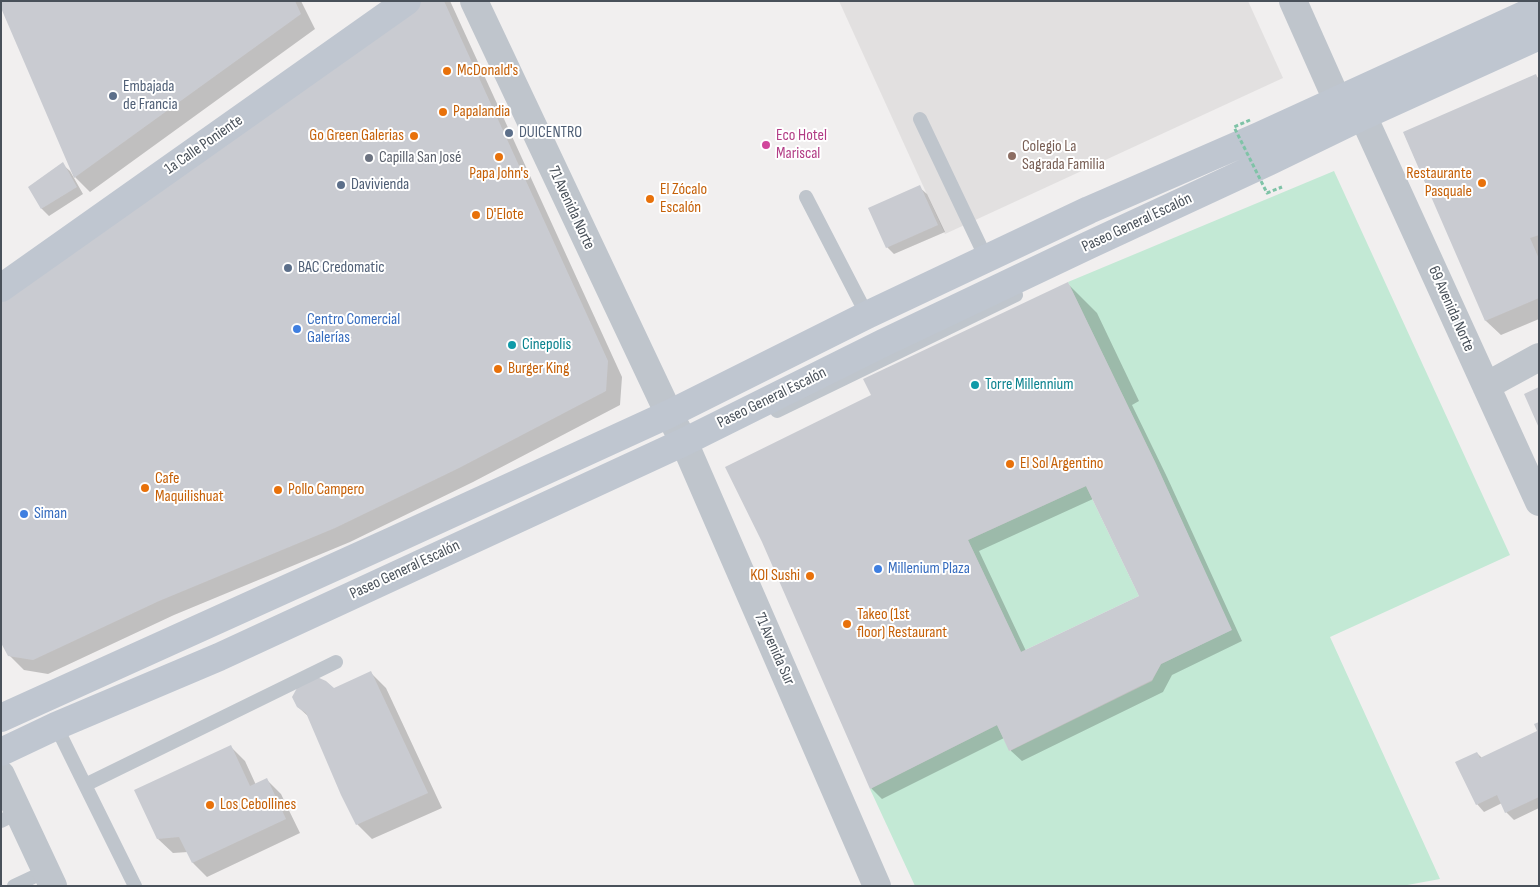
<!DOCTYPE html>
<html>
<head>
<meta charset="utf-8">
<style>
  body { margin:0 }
  #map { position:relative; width:1540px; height:887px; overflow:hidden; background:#f1efef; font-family:"Sofia Sans Condensed",sans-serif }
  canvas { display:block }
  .frame { position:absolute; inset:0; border:2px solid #49515a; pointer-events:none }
</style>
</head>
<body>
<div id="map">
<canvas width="1540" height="887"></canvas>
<div class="frame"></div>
</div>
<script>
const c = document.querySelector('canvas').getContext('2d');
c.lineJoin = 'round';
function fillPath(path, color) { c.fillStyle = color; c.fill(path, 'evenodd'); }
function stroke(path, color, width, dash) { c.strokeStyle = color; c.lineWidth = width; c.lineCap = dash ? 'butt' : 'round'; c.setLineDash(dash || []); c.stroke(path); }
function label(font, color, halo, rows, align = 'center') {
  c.font = font + ' "Sofia Sans Condensed",sans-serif'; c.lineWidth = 4; c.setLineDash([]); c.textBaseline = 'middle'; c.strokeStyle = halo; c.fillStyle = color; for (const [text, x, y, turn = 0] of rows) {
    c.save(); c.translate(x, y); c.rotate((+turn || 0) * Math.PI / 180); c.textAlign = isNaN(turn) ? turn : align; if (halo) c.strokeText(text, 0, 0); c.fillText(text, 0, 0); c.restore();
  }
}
const education = new Path2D(`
  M839 1H1248L1283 78 945 234Z`);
const green = new Path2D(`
  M1334 171 1510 555 1330 637 1440 879 1402 886H915L870 789 997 725 1010 751 1152 681 1161 664 1231 630 1156 464 1068 282Z
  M1086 486 1139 596 1021 652 968 540Z`);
const shadow = new Path2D(`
  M5 1H301L315 29 90 192 75 177Z
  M419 1H450L451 3 622 377 620 405 473 482 350 542 174 615 48 674 24 670 9 655Z
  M1535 75 1539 79V319L1501 335 1486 321 1404 133Z
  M62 164 70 171 83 194 49 216 42 209 30 187Z
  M919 187 927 194 945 232 894 254 887 247Z
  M1068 284 1097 313 1139 401 1132 405 1167 477 1242 641 1172 675 1163 692 1022 761 1010 750 1004 738 882 799 871 788 872 396ZM1093 499 1140 597 1026 651 979 551Z
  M371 673 386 688 442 808 372 839 357 824 310 718 298 707Z
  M1539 731V808L1514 820 1506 812 1502 803 1484 812 1477 804V753L1482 758Z
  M231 747 245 761 256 785 267 780 281 794 300 833 207 877 193 863 188 852 173 853 158 839Z`);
const building = new Path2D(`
  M1 1H295L301 14 74 178 1 8Z
  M416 1H444L608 361 606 391 459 468 335 528 159 601 33 660 8 656 1 643V297Z
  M1536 74 1539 81V235L1530 238 1539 259V298L1485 321 1403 132Z
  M63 162 77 187 41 209 28 187Z
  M920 185 938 225 886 248 868 208Z
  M1068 282 1156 464 1232 630 1161 664 1152 680 1009 751 997 725 870 789 762 542 725 467 871 395 863 379ZM1086 486 1139 596 1021 652 968 540Z
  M1539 387V428L1524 394Z
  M371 671 428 793 356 825 341 795 306 713 297 707 292 697 297 688 317 677 326 681 334 688Z
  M1539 722V797L1505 813 1497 795 1476 805 1455 762 1477 752 1480 758 1537 731 1534 724Z
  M231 745 250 786 267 778 286 819 192 863 179 837 157 839 134 790Z`);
const lane = new Path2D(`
  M920 119 986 258
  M806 197 867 315
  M777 411 1016 295
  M56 726 85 785 336 662
  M85 785 135 886
  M1 821 19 812
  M14 886 46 871`);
const street = new Path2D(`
  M474 1 669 414 684 442 877 886
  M1293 1 1337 100
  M1363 116 1539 502
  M1486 386 1539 357
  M1 775 53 886`);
const secondary = new Path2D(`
  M1 288 407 1
  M1 718 392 541 669 414 867 315 1089 210 1259 136 1539 8
  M1 752 56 726 219 657 684 442 883 343 1089 245 1270 161 1363 116 1539 36`);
const pathBridge = new Path2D(`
  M1250 120 1234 127 1267 193 1282 187`);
const markers = [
  [447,71,5,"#e8710a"],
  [113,96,5,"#5c6f8a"],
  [443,112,5,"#e8710a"],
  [509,133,5,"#5c6f8a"],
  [414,136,5,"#e8710a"],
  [766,145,5,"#d1479c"],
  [1012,156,5,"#8d6e63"],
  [499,157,5,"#e8710a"],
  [369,158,5,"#6b7280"],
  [1482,183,5,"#e8710a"],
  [341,185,5,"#5c6f8a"],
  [650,199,5,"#e8710a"],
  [476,215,5,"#e8710a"],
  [288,268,5,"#5c6f8a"],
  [297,329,5,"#3f7fe0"],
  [512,345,5,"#0f9aa8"],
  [498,369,5,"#e8710a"],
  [975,385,5,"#0f9aa8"],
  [1010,464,5,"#e8710a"],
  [145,488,5,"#e8710a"],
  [278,490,5,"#e8710a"],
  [24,514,5,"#3f7fe0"],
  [878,569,5,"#3f7fe0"],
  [810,576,5,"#e8710a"],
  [847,624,5,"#e8710a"],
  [210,805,5,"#e8710a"]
];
const foodNames = [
  ["McDonald's",457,71],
  ["Papalandia",453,112],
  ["Go Green Galerias",404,136,"right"],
  ["Papa John's",499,174,"center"],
  ["Restaurante",1472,174,"right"],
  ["Pasquale",1472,192,"right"],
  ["El Zócalo",660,190],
  ["Escalón",660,208],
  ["D'Elote",486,215],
  ["Burger King",508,369],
  ["El Sol Argentino",1020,464],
  ["Cafe",155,479],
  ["Maquilishuat",155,497],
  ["Pollo Campero",288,490],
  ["KOI Sushi",800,576,"right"],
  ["Takeo (1st",857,615],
  ["floor) Restaurant",857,633],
  ["Los Cebollines",220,805]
];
const serviceNames = [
  ["Embajada",123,87],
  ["de Francia",123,105],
  ["DUICENTRO",519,133],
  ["Davivienda",351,185],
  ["BAC Credomatic",298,268]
];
const hotelNames = [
  ["Eco Hotel",776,136],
  ["Mariscal",776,154]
];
const streetNames = [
  ["1a Calle Poniente",204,145,-35],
  ["71 Avenida Norte",571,208,65],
  ["Paseo General Escalón",1137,223,-25],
  ["69 Avenida Norte",1451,309,66],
  ["Paseo General Escalón",772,398,-26],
  ["Paseo General Escalón",405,570,-25],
  ["71 Avenida Sur",774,649,66]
];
const educationNames = [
  ["Colegio La",1022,147],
  ["Sagrada Familia",1022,165]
];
const worshipNames = [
  ["Capilla San José",379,158]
];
const shopNames = [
  ["Centro Comercial",307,320],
  ["Galerías",307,338],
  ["Siman",34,514],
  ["Millenium Plaza",888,569]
];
const cultureNames = [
  ["Cinepolis",522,345],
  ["Torre Millennium",985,385]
];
fillPath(education, '#e2e0e0');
fillPath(green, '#c3e9d5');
fillPath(shadow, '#0003');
fillPath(building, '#c9cbd1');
stroke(lane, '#bfc5cc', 14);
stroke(street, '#bfc5cc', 28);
stroke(secondary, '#bfc6d0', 28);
stroke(pathBridge, '#7fc3a7', 3, [4, 2.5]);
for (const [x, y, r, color] of markers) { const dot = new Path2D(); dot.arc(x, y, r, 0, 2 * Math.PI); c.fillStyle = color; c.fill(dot); stroke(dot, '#fff', 2); }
label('16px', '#c56008', '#fff', foodNames, 'left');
label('16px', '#4e5e75', '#fff', serviceNames, 'left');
label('16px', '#b23c85', '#fff', hotelNames, 'left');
label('16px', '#49515a', '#fff', streetNames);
label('16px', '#785e54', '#fff', educationNames, 'left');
label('16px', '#5b616d', '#fff', worshipNames, 'left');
label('16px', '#366cbe', '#fff', shopNames, 'left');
label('16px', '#0d838f', '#fff', cultureNames, 'left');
</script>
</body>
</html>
